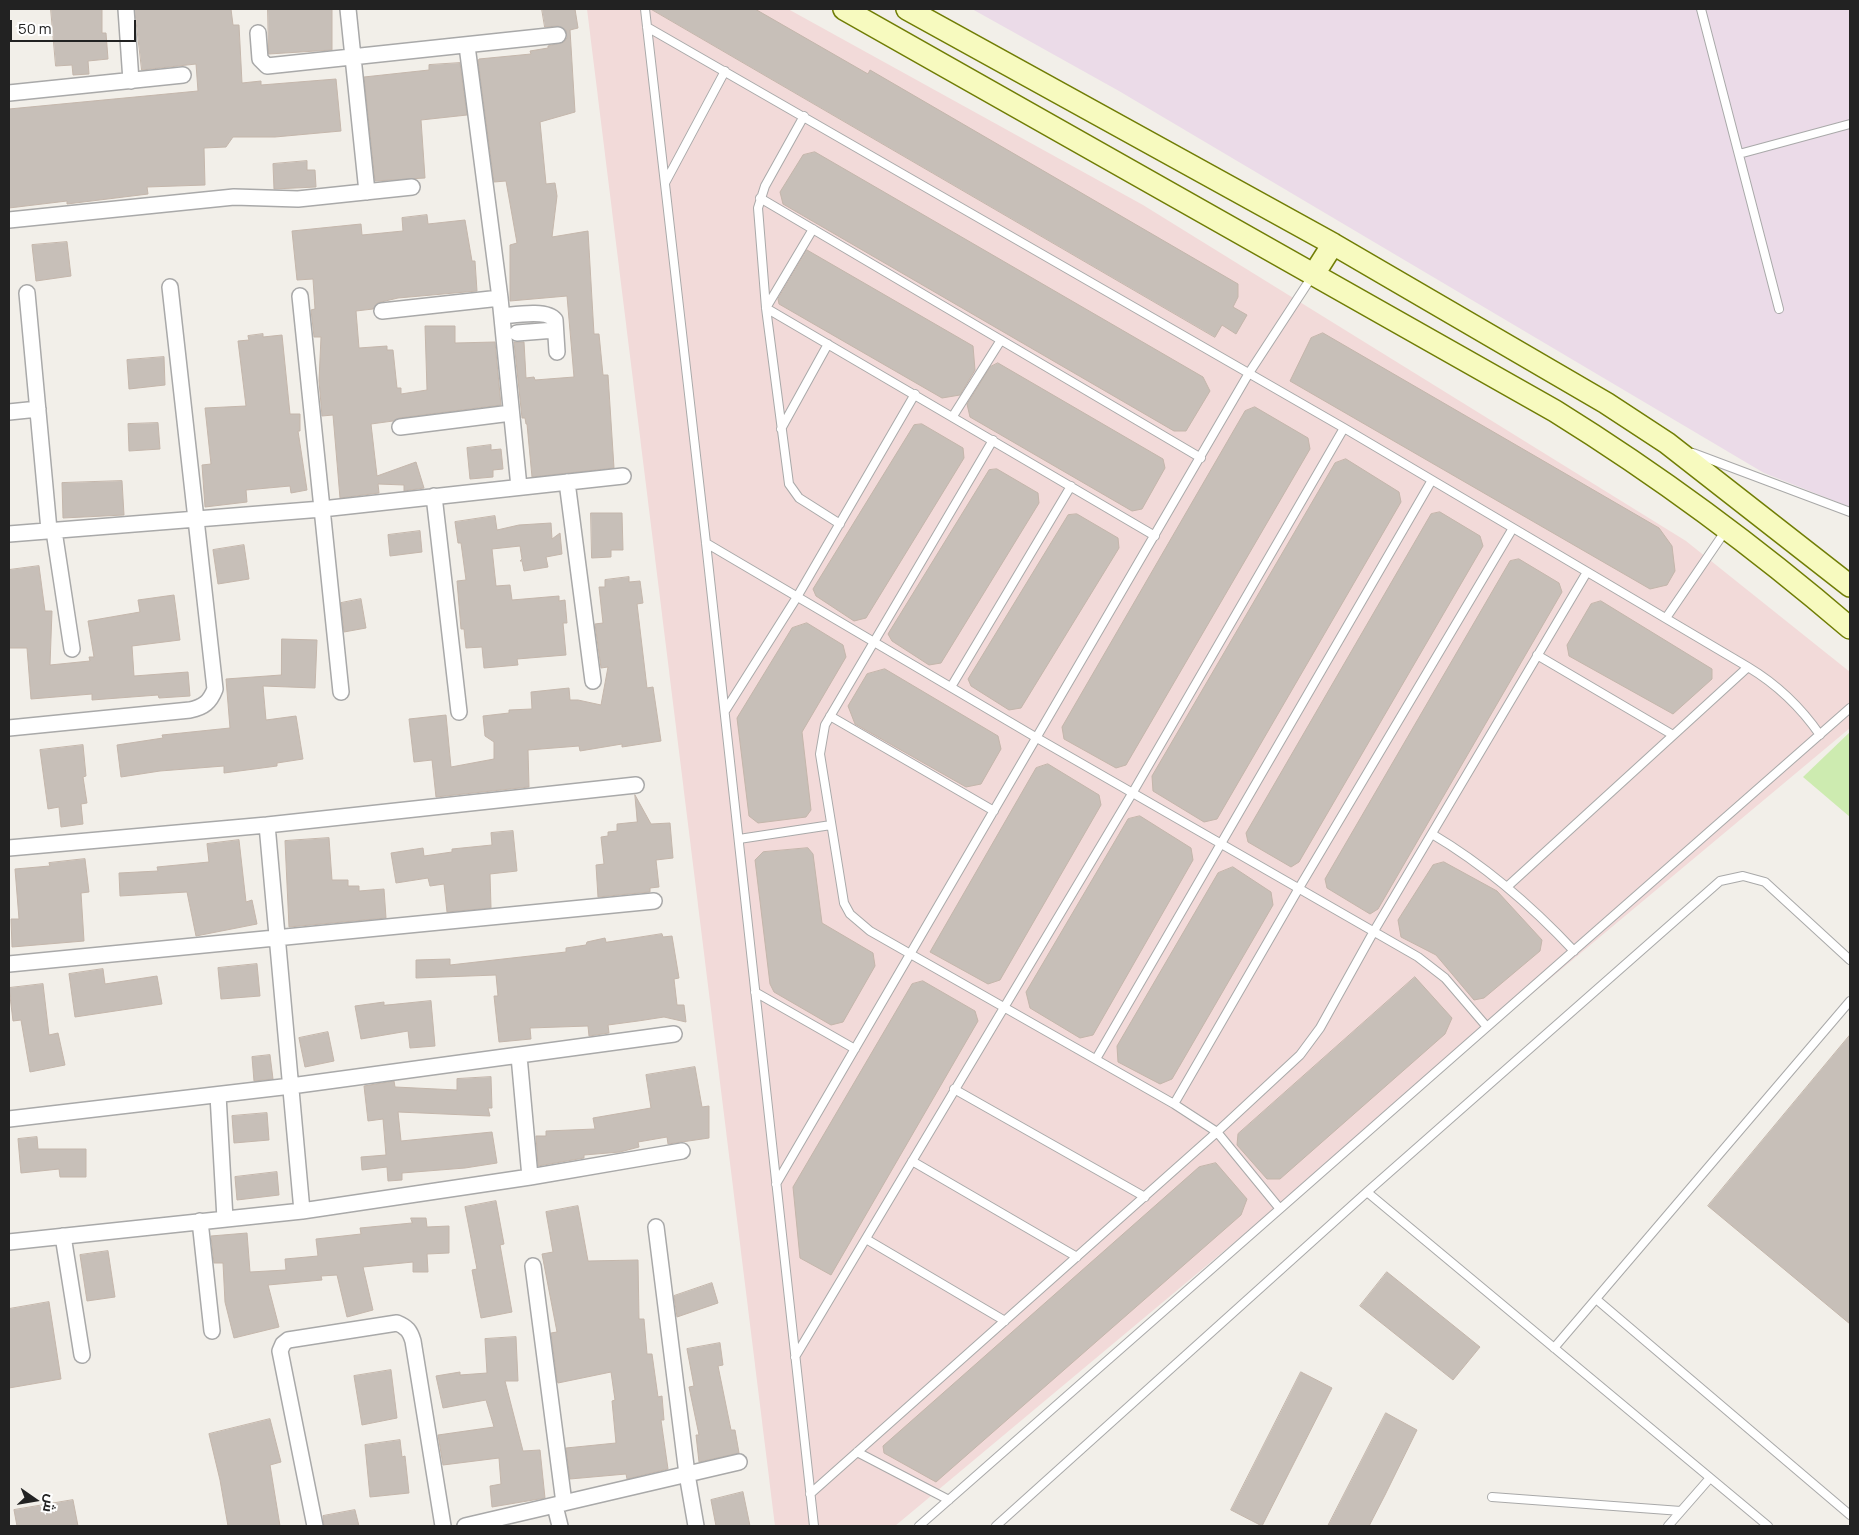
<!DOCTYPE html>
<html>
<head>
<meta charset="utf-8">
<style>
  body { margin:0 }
  #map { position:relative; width:1859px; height:1535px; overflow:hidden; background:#f2efe9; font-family:Manrope,Cairo,sans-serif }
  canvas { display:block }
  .frame { position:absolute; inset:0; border:10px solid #222; pointer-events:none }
  .north { position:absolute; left:10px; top:1475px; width:50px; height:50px; -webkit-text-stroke:4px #fff; paint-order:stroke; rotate:103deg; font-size:14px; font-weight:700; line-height:20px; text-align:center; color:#222 }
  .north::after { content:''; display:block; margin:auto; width:18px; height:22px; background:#222; clip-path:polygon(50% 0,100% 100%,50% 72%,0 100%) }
  .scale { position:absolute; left:10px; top:20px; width:126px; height:22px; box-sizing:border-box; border:2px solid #222; border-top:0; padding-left:6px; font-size:15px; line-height:18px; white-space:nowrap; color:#222; -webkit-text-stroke:4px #fff; paint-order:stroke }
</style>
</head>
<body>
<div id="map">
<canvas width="1859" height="1535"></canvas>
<div class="frame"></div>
<div class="north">ش</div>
<div class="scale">50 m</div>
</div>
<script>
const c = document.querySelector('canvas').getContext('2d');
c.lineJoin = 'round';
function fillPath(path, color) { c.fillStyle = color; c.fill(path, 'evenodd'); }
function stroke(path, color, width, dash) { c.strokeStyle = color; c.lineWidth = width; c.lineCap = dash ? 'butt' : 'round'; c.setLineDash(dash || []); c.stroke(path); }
const commercial = new Path2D(`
  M587 9H788L1143 205 1686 541 1850 672V728L895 1526H775Z`);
const industrial = new Path2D(`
  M972 9H1850V507L1764 473 1119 91Z`);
const grass = new Path2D(`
  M1850 732V817L1803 777Z`);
const building = new Path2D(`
  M51 9H102V33H106L108 59 88 61 89 74 73 75 72 65 56 66Z
  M135 9H231L233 25H239L242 83 261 81V85L336 79 341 131 275 137H233L226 147 204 148 205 185 147 187 148 194 67 204V201L9 208V109L198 91 196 64 142 70Z
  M268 9H332V50L269 54Z
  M542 9H575L578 28 570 30 575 112 540 122 546 184 555 183 557 196 552 237 588 231 594 334H599L603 375H608L614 468 532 477 527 424H526L525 418H522L514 342H524L526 378 534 377 535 380 574 377 567 296 510 301V245L517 243 506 181 494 182 478 61 479 59 531 54 530 51 548 48V46L564 42 567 38 566 30 558 26 545 27Z
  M651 9H755L868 74 870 70 1238 284V297L1233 307 1247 315 1236 334 1222 325 1215 337Z
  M460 63 467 115 421 120 425 178 375 181 364 77 429 70V65Z
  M815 152 1203 377 1210 391 1186 431H1174L783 204 780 192 803 155Z
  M307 161V170H315L316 187 274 189 273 164Z
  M427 215 428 224 465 220 472 261H475L477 291 398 298 377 303 373 309 356 311 359 348 387 346V350H393L397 388H401V394L427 390 425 326H455V343L495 342 501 405 399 418 393 421 371 424 377 476 416 462 424 488 404 491V485L378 484 379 493 340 498 333 415 322 416 319 381 321 337H314L311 310 315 309 313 279 297 280 292 231 361 224 362 235 403 231 402 218Z
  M67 242 71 276 36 281 32 245Z
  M807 250 973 346 975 370 960 395 942 398 779 304 778 299Z
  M1323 333 1659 528 1672 546 1675 571 1667 585 1650 589 1290 381 1311 338Z
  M263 334V337L282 335 290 414H300V431H298L307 490 291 493 290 486 246 490 247 502 205 507 202 465 211 464 205 408 246 406 238 341 249 340 248 336Z
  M164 357 165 385 129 389 127 360Z
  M998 363 1163 459 1165 468 1142 509 1132 511 970 417 967 404 990 367Z
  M1255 407 1308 438 1310 449 1126 765 1116 768 1064 739 1062 727 1245 411Z
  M158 423 160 449 129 451 128 424Z
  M922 424 963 448 964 458 866 618 854 621 816 596 813 589 914 425Z
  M491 445V450L501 449 503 469 493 470V477L470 479 467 448Z
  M1346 459 1399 492 1401 502 1217 819 1204 822 1153 791 1152 776 1335 463Z
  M997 469 1038 493 1039 503 941 663 929 665 892 641 888 634 989 470Z
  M122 481 124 515 63 518 62 483Z
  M1440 512 1480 536 1483 546 1299 862 1291 867 1248 842 1246 833 1431 514Z
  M591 513H622L623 550H611V557L592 558Z
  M1077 514 1118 538 1119 548 1021 708 1009 710 971 686 968 679 1068 515Z
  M495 516 497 530 519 525 551 523 552 539 560 533 562 554 546 557 548 567 524 571 522 561H520L522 559 520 546 492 549 496 586 510 585 512 600 559 596V601L565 600 567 623H563L566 655 517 659 518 665 484 668 482 647 466 648 464 629H461L457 581 466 580 461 543H458L455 522Z
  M420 531 422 552 390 556 388 535Z
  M244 545 249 579 218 584 213 550Z
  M1519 559 1559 583 1562 592 1378 909 1370 914 1327 888 1325 879 1510 561Z
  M39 566 45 611H52L50 665 90 661 89 657H94L88 621 140 612 138 600 174 595 180 640 132 646 134 676 188 672 190 696 159 698 158 695 92 700V694L31 699 27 648H9V570Z
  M629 577V582L640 581 643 603 637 604 647 688 653 687 661 741 622 747V744L580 751 579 746 528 750 529 787 436 797 432 760 414 762 409 719 446 715 451 767 494 759V742L485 736 483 716 509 713V710L532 709 531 692 569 688 570 700H578L601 705 608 667 601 668 595 624 603 623 599 587H605V580Z
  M361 599 366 628 344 632 341 603Z
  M1601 601 1712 669V679L1673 714 1569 656 1567 645 1591 604Z
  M807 623 843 645 846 657 802 732 811 810 806 817 758 823 749 816 737 718 792 628Z
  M282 639 317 640 315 688 263 686 266 720 296 716 303 759 277 763V766L224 773V766L160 771 121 777 117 745 163 738 162 735 230 728 226 679 281 675Z
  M885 669 998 736 1001 749 981 784 966 787 855 724 848 706 867 674Z
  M83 745 86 776 83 777 87 803 81 804 83 824 61 827 59 807 48 809 40 750Z
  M1048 764 1099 795 1101 805 1000 980 988 984 930 952 1036 768Z
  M635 795 651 824 670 823 673 858 656 860 659 887 650 888V892L598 897 596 865 604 864 601 837 608 836V832L617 831V824L637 822Z
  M1140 816 1191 848 1193 860 1093 1035 1080 1038 1030 1008 1026 992 1128 819Z
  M513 831 517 871 490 874 491 908 447 912 444 884 430 886 428 878 396 883 391 853 423 848 424 856 452 852V849L492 845 491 833Z
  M329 838 332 880H348V886H359V891L384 889 386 918 289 927 285 841Z
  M239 840 246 902 252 900 257 924 196 936 187 892 120 896 119 873 158 871 157 867 209 862 207 844Z
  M808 848 813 854 822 923 873 953 875 966 843 1022 831 1025 774 992 770 984 755 860 763 852Z
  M85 859 89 892 81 893 84 941 12 947 11 919H19L15 869 50 866 49 863Z
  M1444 862 1497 891 1542 940 1540 951 1484 998 1474 1000 1436 955 1401 937 1398 920 1433 865Z
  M1233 867 1271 892 1273 905 1172 1079 1160 1084 1118 1062 1117 1046 1218 873Z
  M662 934 663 937 672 936 679 978 674 979 677 1005H684L686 1022 664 1017 638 1021 608 1025 609 1033 589 1036 588 1026 530 1028 531 1039 499 1042 494 996H498L496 975 416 978V960L450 959V965L512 958 566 952V948L586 945 587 942 605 938 606 942Z
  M257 964 260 996 221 999 218 968Z
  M103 969 105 984 157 976 162 1004 75 1017 69 974Z
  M1415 977 1452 1018 1445 1034 1280 1179H1267L1237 1145 1238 1134Z
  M923 981 975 1011 978 1021 831 1275 800 1258 793 1187 912 984Z
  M43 984 49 1035 58 1033 65 1065 30 1072 21 1020 13 1021 9 988Z
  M431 1001 435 1046 410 1048 408 1031 361 1039 355 1006 384 1002V1005Z
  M328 1032 334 1061 305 1067 299 1038Z
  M1850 1035V1324L1708 1206Z
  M270 1055 273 1079 254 1081 252 1057Z
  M695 1067 702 1107 709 1106V1138L668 1144 667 1137 638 1142 639 1147 620 1152 584 1155V1158L538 1166 536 1136H546V1131L595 1129 593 1118 651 1108 646 1075Z
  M491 1077 492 1108H488L490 1116 398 1112 401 1141 492 1132 497 1163 465 1168 402 1173V1180L388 1181 387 1167 362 1170 361 1157 386 1155 383 1119 368 1121 364 1086 394 1081 395 1087 457 1090V1079Z
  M267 1113 269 1140 234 1143 232 1116Z
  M37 1137 38 1149H86V1177H60L59 1169 21 1173 18 1139Z
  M1216 1163 1247 1199 1241 1215 936 1482 884 1453 883 1446 1199 1167Z
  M277 1172 279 1195 237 1200 235 1177Z
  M496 1201 504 1244 500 1245 512 1312 481 1318 472 1270 477 1269 465 1207Z
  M578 1206 588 1261 638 1260 639 1319H644L647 1354H652L658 1397 662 1396 664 1420H661L668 1469 627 1479 626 1474 570 1479 566 1448 616 1443 612 1401 615 1400 611 1372 558 1383 557 1380 551 1333 557 1332 542 1254 553 1252 546 1212Z
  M411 1218H426L427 1227 449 1226V1253L427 1254 428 1272H413V1262L363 1267 373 1310 347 1317 337 1275 321 1276 322 1280 268 1285 279 1327 234 1338 225 1302 223 1263H214L211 1236 247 1233 250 1272 286 1270 285 1259 318 1256 316 1239 361 1234 360 1228 412 1223Z
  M108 1251 115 1297 87 1301 80 1255Z
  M1387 1272 1480 1347 1453 1380 1360 1306Z
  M712 1283 718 1303 677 1317 674 1296Z
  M49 1302 61 1379 9 1388V1309Z
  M516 1337 518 1381H505L523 1451 540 1450 545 1498 492 1507 490 1486 501 1484 499 1458 443 1465 438 1435 494 1427 486 1400 443 1408 436 1376 460 1372V1375L487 1373 485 1339Z
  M720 1343 723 1365 718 1366 731 1430H735L739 1453 699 1462 696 1435H699L689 1387 694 1386 687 1349Z
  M391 1370 397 1418 362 1425 354 1376Z
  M1301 1372 1332 1388 1262 1526 1231 1510Z
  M1386 1413 1417 1430 1385 1495 1369 1526H1328Z
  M270 1419 281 1462 270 1465 280 1526H228L220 1480 209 1434Z
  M400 1440 402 1457 405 1456 409 1493 370 1497 365 1445Z
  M743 1492 750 1526H716L711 1500Z
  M73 1500 78 1526H17L14 1510Z
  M355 1510 359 1526H324L323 1516Z`);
const lane = new Path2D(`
  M645 9 706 543 814 1526
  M1701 9 1779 309
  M647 27 1344 428 1748 667C1778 685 1800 706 1820 735
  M804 116 765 186 758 208 766 308 789 484 799 498 840 524
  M1739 154 1850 124
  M665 183 725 71
  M760 198 1201 458
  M813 229 766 308 1155 536
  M953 416 1001 340
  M781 429 828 344
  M993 440 825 725 820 754 844 903 850 914 870 931 1174 1104 1217 1132 1280 1209
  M1693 453 1850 512
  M706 543 1037 738 1418 957 1445 978 1487 1027
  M1666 618 1726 530
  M1537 655 1673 735
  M951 687 1071 486
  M725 711 797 597 915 394
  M830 716 994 811
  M1432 834C1486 866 1531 905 1574 951
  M739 839 831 825
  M1508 886 1748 667
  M755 992 855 1049
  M1096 1059 1432 480
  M954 1089 1145 1197
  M1174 1104 1299 888 1513 528
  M912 1161 1077 1257
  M776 1184 1249 373 1313 275
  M1367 1192 1768 1526
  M866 1239 1005 1321
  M1596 1299 1850 1515
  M1554 1348 1850 1001
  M795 1357 1133 792 1344 428
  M857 1452 949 1500
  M810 1494 1217 1132 1300 1055 1320 1028 1374 931 1587 572
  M1492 1497 1681 1511
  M919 1526 1850 708
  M996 1526 1367 1192 1720 881 1743 876 1765 882 1850 960
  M1668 1526 1710 1478`);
const street = new Path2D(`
  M126 9 131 81
  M348 9 367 192
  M258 33 260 59 267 66 558 35
  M467 46 500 298 519 487
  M9 93 183 75
  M9 220 234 197 298 199 412 187
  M27 293 49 530
  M300 296 341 692
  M382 311 500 298
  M502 316C514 315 547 309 555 320L557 352
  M517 333 555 330
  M9 412 38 409
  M400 427 511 413
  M567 482 593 681
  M434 496 459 712
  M54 531 72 649
  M9 534 322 509 623 476
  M9 728 190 710C204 707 210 702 215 689L170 287
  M267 825 302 1211
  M9 848 267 825 636 785
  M9 964 654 901
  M519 1056 530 1177
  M218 1095 225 1219
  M9 1119 291 1086 674 1034
  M200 1221 212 1331
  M656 1227 687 1474 696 1526
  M63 1236 82 1355
  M9 1242 302 1211 530 1177 682 1151
  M533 1266 564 1503
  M555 1506 560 1526
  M315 1526 280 1351 283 1344 288 1340 397 1323C407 1327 410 1331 413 1341L443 1526
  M465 1526 739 1462`);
const secondary = new Path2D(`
  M844 9 1555 411C1658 475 1758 549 1850 628
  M907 9 1333 244 1606 403 1667 443 1850 586
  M1314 274 1333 244`);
fillPath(commercial, '#f2dad9');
fillPath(industrial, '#ebdbe8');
fillPath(grass, '#cdebb0');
fillPath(building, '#c7bfb8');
stroke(building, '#c4b6ab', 1);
stroke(lane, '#a9a9a9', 10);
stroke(street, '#a9a9a9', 18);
stroke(secondary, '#707d05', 24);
stroke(lane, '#fff', 8);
stroke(street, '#fff', 15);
stroke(secondary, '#f7fabf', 21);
</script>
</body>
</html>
